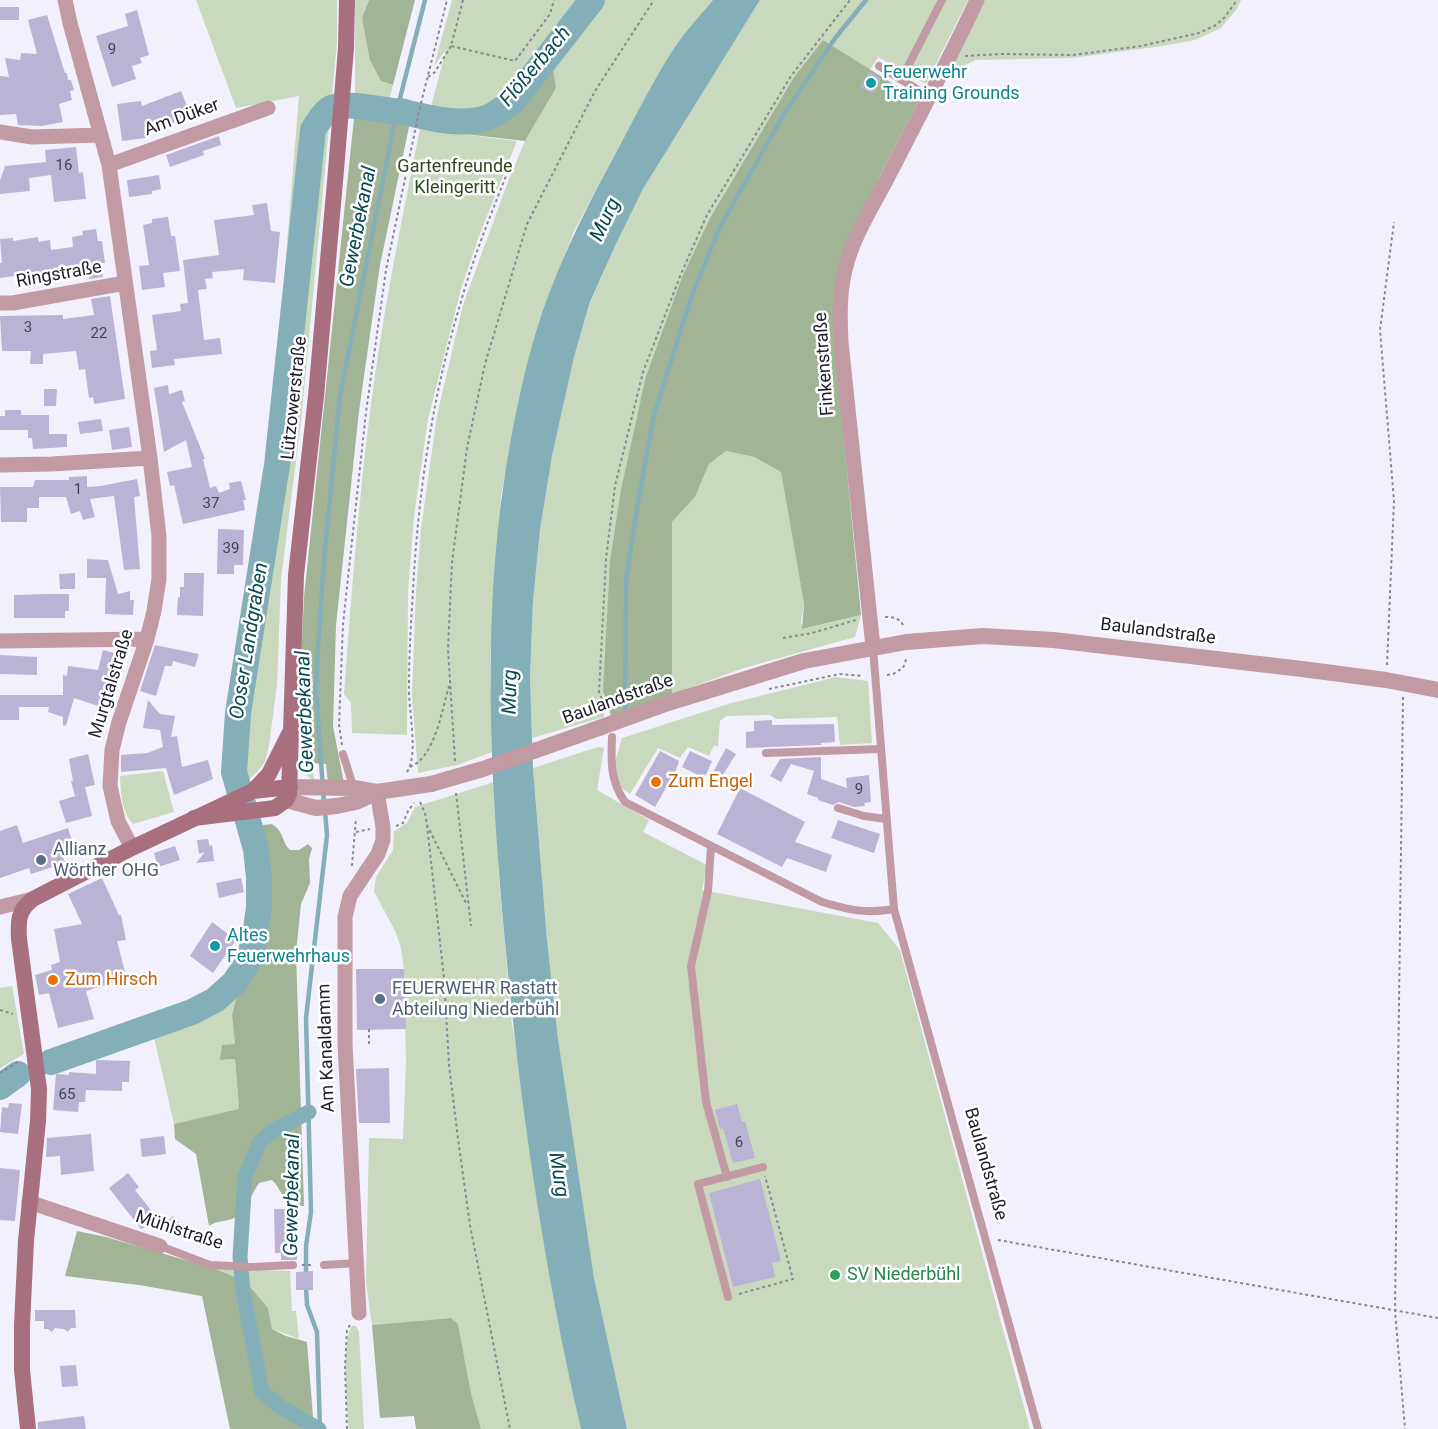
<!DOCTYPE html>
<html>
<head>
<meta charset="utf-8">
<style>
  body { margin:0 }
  canvas { display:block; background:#f3f0fe }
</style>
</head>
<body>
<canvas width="1438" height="1429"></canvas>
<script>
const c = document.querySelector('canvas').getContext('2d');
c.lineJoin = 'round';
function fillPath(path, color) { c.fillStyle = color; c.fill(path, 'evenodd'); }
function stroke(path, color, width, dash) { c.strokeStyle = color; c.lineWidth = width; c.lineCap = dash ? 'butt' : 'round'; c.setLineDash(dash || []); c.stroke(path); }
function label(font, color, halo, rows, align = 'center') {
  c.font = font + ' Roboto,sans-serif'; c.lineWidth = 5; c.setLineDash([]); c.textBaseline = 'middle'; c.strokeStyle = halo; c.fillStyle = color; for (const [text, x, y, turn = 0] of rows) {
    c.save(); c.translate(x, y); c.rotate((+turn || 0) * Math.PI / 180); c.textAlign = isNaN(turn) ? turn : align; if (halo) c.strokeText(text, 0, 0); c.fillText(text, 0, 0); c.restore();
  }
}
const green = new Path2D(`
  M196 0H337V43L301 422 281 579 277 685 269 745 265 762 257 772 245 783 230 790 226 754 228 733 247 597 266 501 299 96 236 108Z
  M355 0H369L362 18 381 81 393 85 389 101 355 94Z
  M452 0H588C564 30 520 101 485 115 467 121 447 117 429 114L446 50 434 66Z
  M597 0H713L673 50 635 117 574 231 542 314 519 398 501 496 490 661 492 752 457 765 418 773 412 695 416 591 421 529 437 415 463 305 507 184 525 141 556 88 552 60Z
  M760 0H968L926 84 878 57 870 70 823 40 826 36 794 77 710 218 682 277 646 376 603 692 604 717 532 738 530 678 533 601 540 530 552 456 574 357 590 303 616 244 643 189Z
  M984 0H1241L1237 9 1221 28 1195 40 1162 46 1072 58 975 60 947 75Z
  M420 129 517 141 479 236 461 289 428 419 414 516 408 592 407 735 352 733 351 703 344 694C351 600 358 506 370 412 382 317 401 223 420 129Z
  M726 451 754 457 781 472 804 604 801 622 803 629 861 615 855 637 744 668 672 694V522L695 497 709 464Z
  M301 663 310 693V741L314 781 307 776 303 767Z
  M836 677 868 681 872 743 840 745 837 717 776 719 770 715 726 716 720 721 718 747 714 745 709 756 688 747 680 758 658 748 630 794 617 785 614 765 622 738 728 704Z
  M598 747 604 748 597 790 649 820 643 832 707 865 702 890 878 923 900 950 1030 1429H627L594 1278 572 1143 558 1039 547 940 533 768Z
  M163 771 174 812 133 824C121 811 121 793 120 776Z
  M494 782 499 877 512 1024 581 1429H481L471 1393 458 1324 451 1318 372 1325 366 1282 369 1138 403 1139 406 1061 404 969 401 948 396 933 374 891 376 877 393 850 394 831 407 823 415 807Z
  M12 986 24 1054 0 1068V988Z
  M238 991 232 1015 235 1044 220 1060 235 1059 239 1110 174 1124 153 1033 218 1005Z
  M216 1269 290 1271 292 1311H296L299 1339 272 1329 268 1308 246 1282Z
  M352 1326H356L359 1332 364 1429H349C347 1410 341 1338 352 1326Z`);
const forest = new Path2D(`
  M369 0H415L393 85 381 81 370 60 362 18Z
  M823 40 919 100 856 223 833 326 861 615 802 629 804 604 781 472 754 457 726 451 709 464 695 497 672 522V694L612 718 603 692 610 561 621 490 646 376 682 277 710 218 794 77Z
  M552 60 556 88 525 141 420 129 422 123C436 124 453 128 468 128 505 127 532 86 552 60Z
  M354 118 410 122 380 265 359 411 336 625 333 726 344 783H328L326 764 312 763 310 693 301 663 304 597Z
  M272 824C285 833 281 841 290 850H299L308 844 312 848 309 859 310 883 301 904 296 953 304 1206H290C283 1198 280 1188 272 1180L259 1183C251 1194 245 1215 232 1219 223 1222 219 1220 209 1226L196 1154 175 1139 174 1124 239 1109 235 1059 220 1060 222 1045 235 1044 232 1015 238 991 249 974 256 954 263 923 264 865 253 826Z
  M77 1231 106 1237 216 1269 246 1282 268 1308 272 1329 286 1336 307 1342 314 1429H230L202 1296 139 1285 65 1276Z
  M451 1318 458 1324 471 1393 481 1429H416L414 1416 380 1418 372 1325Z`);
const water = new Path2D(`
  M713 0H760L643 189 616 244 590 302 574 357 552 456 540 530 533 601 530 678 533 768 547 940 558 1039 594 1278 627 1429H581C544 1270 520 1105 505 942 490 776 480 609 510 444 518 400 528 355 542 313 560 261 584 212 610 164 630 127 649 88 671 53 683 34 699 17 713 0Z`);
const stream = new Path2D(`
  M317 119 321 118
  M625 709 626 580 638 502 654 415 692 295 720 227 784 114 836 37 866 0
  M324 803 316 693 317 661 324 560 340 396 397 110 425 0
  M306 1275V1246L311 1212 306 1018 327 835 325 811
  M306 1287 307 1305 317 1332 320 1429`);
const canal = new Path2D(`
  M309 1112 271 1132 260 1142 245 1176 240 1257 243 1291 262 1392 280 1407 319 1429`);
const river = new Path2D(`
  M400 111C426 117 457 126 483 119 495 116 505 107 515 99L592 0
  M51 1062 192 1012 215 1000 234 983 248 962 255 937 259 907V878L256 849 234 772 238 713 277 465 313 130C318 122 323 113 331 108 344 102 378 109 393 111
  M0 1087 18 1074`);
const building = new Path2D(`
  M0 7H19V20H0Z
  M137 10 149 55 140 58 142 63 132 66 136 79 112 87 96 36 128 26 125 14Z
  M47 15 65 73H67L68 80H71L74 90 70 91 72 100 59 104 63 122 42 126 18 125 16 114 0 115V76L9 77 5 58 20 60 21 53 37 54 28 20Z
  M869 72 881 79 872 94 860 87Z
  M181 91 191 116 145 134 146 138 122 141 117 104 141 101 142 106Z
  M219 136 221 145 203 151 204 155 170 167 166 155Z
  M76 147 79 173 83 172 86 199 54 202 51 175 29 178 30 191 0 194V180L5 166 46 162 45 150Z
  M159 175 161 189 152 191V194L129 197 127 180Z
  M267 203 271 231 280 232 275 283 243 280 244 269 212 272 213 278 205 279 207 289 198 290 204 340 220 338 222 354 174 359 175 365 152 368 150 351 157 350 152 315 181 311 180 304 188 303 183 260 219 255 214 220 254 215 252 205Z
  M168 217 171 236H175L180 271 163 273 165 287 142 290 139 266 149 265 143 225 152 223V219Z
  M96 229 98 241H102L105 263H101L103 277 89 279V274L77 275 76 265 54 268 55 279 44 280 45 284 31 286 29 274 0 278V263H2L0 239 13 238V241L38 237 39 242 50 240 51 250 73 247 72 237 83 235 82 231Z
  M110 296 125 399 94 404 93 397 89 398 85 369 79 370 76 351 43 354V364H30L31 351H2L0 316 63 315V319L94 315 91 299Z
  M168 385 169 394 182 390 185 401 182 402 205 459H203L210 488 216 486 219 493 230 489 229 483 241 481 246 500H243L245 510 183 524 174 485 170 486 167 472 192 467 186 440 164 452 154 388Z
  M44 389H57L56 406H44Z
  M5 410H21V415H49V434H67V447L33 449 32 438H28V430H0V416H5Z
  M101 419 103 431 80 434 78 422Z
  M129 427 132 447 112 450 109 430Z
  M87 476V487L100 486 137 479 140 496 134 497 140 569 124 570 114 496 90 499 95 517 83 520 80 511 71 514 66 497H39V508H27V522H1L0 487H33L35 480H69V477Z
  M218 529 244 530 243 565H234V574H217Z
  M87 559 108 560 118 594 130 591V600H134L133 615 105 614 106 578H87Z
  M75 573V589H60L59 574Z
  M184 573H204L203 616 177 615 178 597H180V587H184Z
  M47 594H69V611H65V618H14V595Z
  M155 645 199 654 195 667 173 661 172 666H165L156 696 140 691Z
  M103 650 126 656 110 710 74 698 66 726 63 725V717L48 712 49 707H19V720H0V695H63V675L67 676 68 666 98 670Z
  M0 655 37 657V675L0 674Z
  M148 700 160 714 175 716 171 737 177 736 182 767 208 760 213 779 174 795 166 768 121 772V755L147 753 163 747 160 730 143 728Z
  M772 720V725L834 724 835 742 821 743V745L746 748V732L754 731V721Z
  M726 748 736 754 716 786 708 782Z
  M660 751 679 761 676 770 655 807 635 795Z
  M690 751 712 761 706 775 703 774 702 777 682 767Z
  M88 754 95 785 85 787 92 816 66 823 59 801 75 796 71 781H73L69 759Z
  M821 757V779L847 788 846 778 869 775 871 802 864 803 865 806 854 807 839 802 833 805 818 800V798L807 794 814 771 791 764 781 782 770 776 780 759Z
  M740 788 805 822 795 842 832 855 826 872 787 858 782 867 717 834Z
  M838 820 880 834 874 853 831 838Z
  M17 825 23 843 68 828 74 847 61 851 65 863 31 874 29 868 0 878V831Z
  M208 839 210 847 212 844 214 861 196 863 205 852 199 854 197 840Z
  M175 846 180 860 158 867 154 853Z
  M102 878 119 915H121L126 940 117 941 125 972 120 974 121 980 86 991 94 1019 58 1028 49 993 39 995 35 975 52 970 51 965 60 962 54 929 82 924 68 894Z
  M241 878 244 892 219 898 216 883Z
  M212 922 236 940 213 973 190 956Z
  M356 969H404L406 1029 357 1030Z
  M96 1060 130 1061 129 1082H122V1091L86 1090 85 1102H79L78 1112 53 1110 56 1074 69 1075V1072L96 1074Z
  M389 1068 390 1123H359L356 1069Z
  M9 1103 22 1104 18 1134 0 1132 2 1107 8 1108Z
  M737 1104 742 1122 745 1121 755 1158 733 1163 723 1128 720 1129 715 1110Z
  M91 1134 94 1171 61 1175 60 1156 46 1157 47 1138Z
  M164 1136 166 1154 142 1157 140 1139Z
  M0 1168 20 1170 15 1221 0 1220Z
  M128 1173 139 1187 135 1190 161 1223 152 1230 148 1226 141 1229 109 1188Z
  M760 1179 781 1261 772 1263 775 1277 733 1287 709 1193Z
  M274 1209H297V1260H281V1253H275Z
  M173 1216 182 1227 171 1235 163 1225Z
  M313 1271V1290H296V1272Z
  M35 1310H75L76 1328H71L68 1332 64 1329 55 1328 52 1332 48 1329H44V1321H35Z
  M76 1365 78 1386 62 1387 60 1366Z
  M84 1416 86 1429H38V1422Z`);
const path = new Path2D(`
  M463 0 451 46 515 61 550 14 554 0
  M965 56 1001 54 1073 55 1141 46 1199 33 1216 25 1225 17 1237 0
  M428 77 435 72 451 46
  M885 617C894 617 900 618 904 627
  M783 638 812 633 856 620
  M1387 665 1394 501 1380 330 1394 222
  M887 675 893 674 903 668 907 657
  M769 689 840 674 863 676
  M1403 697 1395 1311 1405 1429
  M606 710 599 692 606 559 615 486 643 372 681 274 707 215 791 76 850 0
  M342 745 339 725 343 624 366 412 386 270 420 107 447 0
  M455 761 448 649 452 562 467 448 485 364 527 224 595 91 654 0
  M410 767C435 757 442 710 449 686
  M407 772C419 754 408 709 409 686 409 655 411 623 413 591 418 495 432 397 460 305 472 261 489 219 506 176
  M456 793 471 926
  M420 802 425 813 427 825 467 905
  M427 825 444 978 449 1065 458 1139 470 1225 510 1429
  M396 826 403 823 408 811 414 803
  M356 832 370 829
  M352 866 356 818
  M0 1010 13 1014
  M369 1029V1044
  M0 1073 19 1061
  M998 1240 1438 1318
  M302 1265H314
  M739 1294 793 1279 765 1176
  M347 1429 345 1367 347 1330 350 1325`);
const service = new Path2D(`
  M879 66 930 97
  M901 80 942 0
  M873 648 894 909 1038 1429
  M612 737C611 761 610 781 625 802L822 902C850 910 864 914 894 909
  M766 753 880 749
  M343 754 354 789
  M838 808 864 816 886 819
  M711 847 708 891 691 966 706 1102 727 1177
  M160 1246 210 1265 252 1267 293 1265
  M324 1265 358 1263
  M728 1297 698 1184 763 1167`);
const minor = new Path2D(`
  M65 0 70 23 109 165 150 458 159 536V579L154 611 147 639 119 722 112 750 110 786 118 821 132 848
  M0 132 32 137 101 135
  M109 165 268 108
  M0 303H13L125 283
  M0 465 52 464 150 458
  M0 641 147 639
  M873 647 841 342C840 318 839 294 845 270 853 235 875 203 891 171 920 114 950 58 977 0
  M0 907 33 899
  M29 1202 160 1246
  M359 1313 345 1044V917L350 896 378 854 383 840V827L377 792`);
const tertiary = new Path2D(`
  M599 728 668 703 804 661 906 642 983 636 1053 640 1302 669 1386 680 1438 690
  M290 787 354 788 377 792
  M286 800 316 808 337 806 356 802 377 792 431 784`);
const secondary = new Path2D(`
  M253 791 269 774 289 734
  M194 818 275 808 286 800 289 794 296 575 316 396 336 170 346 48 347 0
  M28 1429 22 1370V1325L26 1241 38 1121 39 1089 19 939C18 921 18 910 33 899L132 848 238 798 253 791 290 787`);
const tertiaryBridge = new Path2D(`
  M431 784 483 769 599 728`);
const markers = [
  [871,83,6,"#0f9aa8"],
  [656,782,6,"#e8710a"],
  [41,860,6,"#5c6f8a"],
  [215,946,6,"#0f9aa8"],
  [53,980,6,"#e8710a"],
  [380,999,6,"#5c6f8a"],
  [835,1275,6,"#2e9e5b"]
];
const numberNames = [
  ["9",112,50],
  ["16",64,166],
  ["3",28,328],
  ["22",99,334],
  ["1",78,490],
  ["37",211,504],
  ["39",231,549],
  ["9",859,790],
  ["65",67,1095],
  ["6",739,1143]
];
const cultureNames = [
  ["Feuerwehr",883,73],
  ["Training Grounds",883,94],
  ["Altes",227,936],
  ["Feuerwehrhaus",227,957]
];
const streetNames = [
  ["Am Düker",182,118,-20],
  ["Ringstraße",59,275,-10],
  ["Finkenstraße",825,364,-94],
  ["Lützowerstraße",295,398,-84],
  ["Baulandstraße",1158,632,7],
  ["Murgtalstraße",112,684,-73],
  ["Baulandstraße",618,700,-20],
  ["Am Kanaldamm",327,1048,-92],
  ["Baulandstraße",985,1164,74],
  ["Mühlstraße",179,1231,18]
];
const parkNames = [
  ["Gartenfreunde",455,167],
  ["Kleingeritt",455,188]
];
const foodNames = [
  ["Zum Engel",668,782],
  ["Zum Hirsch",65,980]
];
const serviceNames = [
  ["Allianz",53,850],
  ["Wörther OHG",53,871],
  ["FEUERWEHR Rastatt",392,989],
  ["Abteilung Niederbühl",392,1010]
];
const leisureNames = [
  ["SV Niederbühl",847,1275]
];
const waterNames = [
  ["Flößerbach",536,67,-50],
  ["Murg",606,220,-65],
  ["Gewerbekanal",359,227,-79],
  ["Ooser Landgraben",250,641,-81],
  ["Murg",511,692,-89],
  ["Gewerbekanal",306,712,-92],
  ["Murg",558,1175,81],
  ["Gewerbekanal",293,1195,-89]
];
fillPath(green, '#c8d9be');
fillPath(forest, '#a1b496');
fillPath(water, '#84afb8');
stroke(stream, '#84afb8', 4.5);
stroke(canal, '#84afb8', 15);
stroke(river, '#84afb8', 26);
fillPath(building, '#bbb3d5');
stroke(path, '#8a8794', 2, [3, 3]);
stroke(service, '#c29aa4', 8);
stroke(minor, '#c29aa4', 15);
stroke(tertiary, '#c29aa4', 16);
stroke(secondary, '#a8707e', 16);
stroke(tertiaryBridge, '#c29aa4', 16);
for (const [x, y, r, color] of markers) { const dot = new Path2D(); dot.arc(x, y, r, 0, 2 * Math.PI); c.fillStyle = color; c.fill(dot); stroke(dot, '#fff', 2); }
label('15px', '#474255', null, numberNames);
label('18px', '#0d838f', '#fff', cultureNames, 'left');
label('18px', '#201d2a', '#fff', streetNames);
label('18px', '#2f491c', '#fff', parkNames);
label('18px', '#c56008', '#fff', foodNames, 'left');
label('18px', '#4e5e75', '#fff', serviceNames, 'left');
label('18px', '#27864d', '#fff', leisureNames, 'left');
label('italic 20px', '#064953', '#fff', waterNames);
</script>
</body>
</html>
